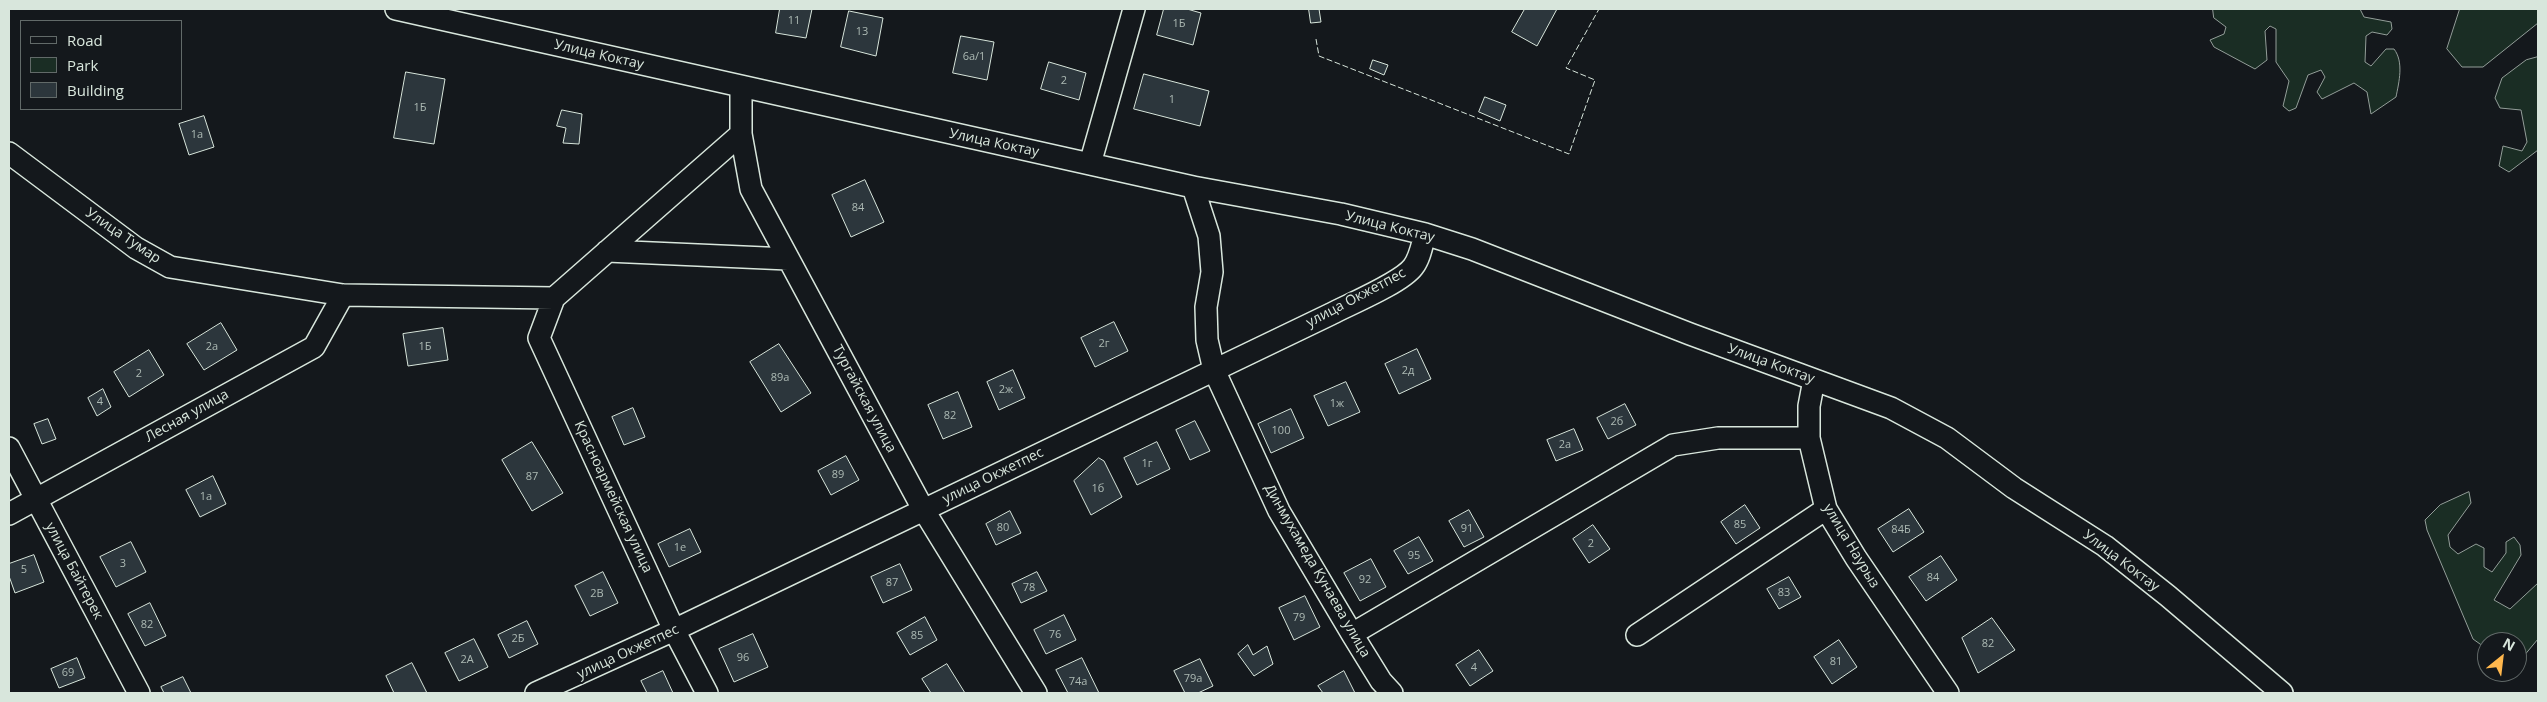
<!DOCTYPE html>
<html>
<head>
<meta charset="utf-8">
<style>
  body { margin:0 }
  #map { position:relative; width:2547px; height:702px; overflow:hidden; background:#14181c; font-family:"Open Sans",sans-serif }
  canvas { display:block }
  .frame { position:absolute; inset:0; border:10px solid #d8e6dc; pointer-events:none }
  .legend { position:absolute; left:20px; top:20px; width:162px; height:90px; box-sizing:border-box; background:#14181c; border:1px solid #626a69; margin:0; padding:6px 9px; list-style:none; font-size:15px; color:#d8e6dc }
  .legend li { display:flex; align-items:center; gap:10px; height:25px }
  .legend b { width:25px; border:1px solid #626a69 }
  .north { position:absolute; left:2477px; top:632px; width:50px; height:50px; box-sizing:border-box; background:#14181c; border:1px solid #626a69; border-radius:50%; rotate:29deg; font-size:14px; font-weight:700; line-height:20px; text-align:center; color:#d8e6dc }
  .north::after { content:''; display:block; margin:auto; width:18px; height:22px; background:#ffb74d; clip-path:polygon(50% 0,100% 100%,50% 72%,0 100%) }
</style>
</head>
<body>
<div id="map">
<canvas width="2547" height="702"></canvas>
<div class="frame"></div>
<ul class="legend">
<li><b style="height:6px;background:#14181c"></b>Road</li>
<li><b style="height:14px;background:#1a2d24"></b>Park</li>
<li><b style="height:14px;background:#2c363c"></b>Building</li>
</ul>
<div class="north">N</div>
</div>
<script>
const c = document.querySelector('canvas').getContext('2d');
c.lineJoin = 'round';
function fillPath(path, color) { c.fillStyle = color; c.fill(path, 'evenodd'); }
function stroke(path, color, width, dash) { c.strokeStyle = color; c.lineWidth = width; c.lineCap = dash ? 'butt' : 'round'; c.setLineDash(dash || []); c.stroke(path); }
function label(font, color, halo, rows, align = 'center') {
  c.font = font + ' "Open Sans",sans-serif'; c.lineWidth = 4; c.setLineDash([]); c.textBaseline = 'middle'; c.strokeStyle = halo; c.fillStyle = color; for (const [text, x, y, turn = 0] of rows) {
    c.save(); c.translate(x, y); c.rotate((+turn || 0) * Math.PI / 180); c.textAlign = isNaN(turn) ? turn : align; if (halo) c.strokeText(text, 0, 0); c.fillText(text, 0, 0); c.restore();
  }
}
const green = new Path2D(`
  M2213 9H2360L2364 17 2391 22 2392 29 2387 35 2372 32 2366 36 2365 62 2371 66 2386 49H2394C2404 62 2399 82 2396 97L2371 114 2367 92 2354 83 2322 99 2317 92 2325 77 2321 70 2308 75 2296 108 2289 111 2283 106 2289 81 2276 62V29L2270 26 2265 31 2267 60 2255 69 2214 47 2210 40 2224 34 2226 27 2214 18Z
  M2460 9H2538V23L2483 67H2462L2447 49Z
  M2538 57V150L2509 172 2499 166 2503 146 2522 151 2527 142 2521 110 2500 108 2495 98 2502 78 2526 60Z
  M2469 492 2471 503 2448 535 2450 547 2458 554 2476 544 2484 548V567L2492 572 2506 553V542L2514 537 2520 545 2521 555 2494 600 2510 609 2538 583V639L2518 663 2517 642H2487V649L2473 639 2427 530 2425 520 2440 505Z`);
const building = new Path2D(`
  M780 9H812L806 38 776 33Z
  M1164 9H1187L1201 13 1193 45 1157 35Z
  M1309 9H1319L1321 22 1311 23Z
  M1525 9H1557L1537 46 1512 32Z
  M849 11 883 18 876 56 841 47Z
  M961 36 994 42 987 80 953 73Z
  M1373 60 1388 65 1384 75 1370 69Z
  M1049 62 1086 73 1079 100 1041 89Z
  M406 72 445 79 434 144 394 138Z
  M1144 74 1209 91 1200 126 1134 109Z
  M1485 97 1506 105 1500 121 1479 112Z
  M562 110 582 114 579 144 563 143 566 128 557 126Z
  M204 116 214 147 189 155 179 124Z
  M865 180 884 222 851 237 832 195Z
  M1114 322 1128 351 1095 367 1081 338Z
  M221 323 237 350 204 370 187 344Z
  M443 328 448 360 408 366 403 334Z
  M779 344 811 393 781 412 750 362Z
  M1417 349 1431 379 1399 394 1385 364Z
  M149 350 164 375 129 397 114 372Z
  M1013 370 1025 398 999 410 987 382Z
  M1346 382 1360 412 1328 426 1314 396Z
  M103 389 111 407 97 416 88 398Z
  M958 392 972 427 943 439 928 405Z
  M1625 404 1636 425 1608 439 1597 418Z
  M633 408 645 437 624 445 612 417Z
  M1291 409 1304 438 1271 453 1258 424Z
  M48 419 56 439 42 444 34 424Z
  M1195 421 1210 451 1190 460 1176 430Z
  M1574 429 1583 450 1556 461 1547 440Z
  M532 442 563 493 532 511 502 460Z
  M1157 442 1170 469 1137 485 1124 458Z
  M846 456 859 480 831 495 818 471Z
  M1099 458 1104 461 1122 497 1091 515 1074 481Z
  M213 476 226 504 200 517 186 490Z
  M1745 505 1760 528 1736 544 1721 522Z
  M1909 509 1924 532 1893 552 1878 529Z
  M1469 510 1484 537 1464 547 1449 521Z
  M1010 511 1021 533 996 545 986 524Z
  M1593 525 1610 549 1589 563 1573 539Z
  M690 529 701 552 669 567 658 544Z
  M1419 537 1433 561 1408 574 1394 551Z
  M131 542 146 572 116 587 100 557Z
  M34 555 44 582 15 593 9 576V564Z
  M1941 556 1957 580 1926 601 1909 577Z
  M1371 559 1386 587 1360 601 1344 573Z
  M900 564 912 590 883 603 871 577Z
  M603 572 618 603 590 616 575 586Z
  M1037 572 1047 591 1021 603 1012 584Z
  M1789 577 1801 597 1779 609 1767 589Z
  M1305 596 1320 627 1294 640 1279 608Z
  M150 603 166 636 145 646 128 614Z
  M1064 615 1076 640 1046 654 1034 630Z
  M925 617 937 640 910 655 897 633Z
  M1992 618 2015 650 1978 673 1962 638Z
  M527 621 538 644 509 658 498 635Z
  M753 634 768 667 734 682 719 649Z
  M474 639 488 667 459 681 445 653Z
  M1839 640 1857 667 1832 684 1814 657Z
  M1248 645 1253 655 1267 646 1273 664 1254 676 1238 654Z
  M1479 650 1493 671 1470 686 1456 665Z
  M77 658 85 678 59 688 51 669Z
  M1082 658 1099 693H1068L1056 670Z
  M1200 659 1213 686 1198 693H1185L1174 671Z
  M412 663 427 693H394L386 676Z
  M947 664 965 693H931L922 679Z
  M663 671 673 693H647L641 681Z
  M1344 671 1355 693H1323L1318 686Z
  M183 677 191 693H164L161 687Z`);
const minor = new Path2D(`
  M396 9 1193 187 1341 214 1425 234 1472 249 1690 334 1891 408 1947 438 2014 488 2105 546 2168 596 2282 693
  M741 87V134L751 189 923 509 1036 693
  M9 153 136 248 170 267 343 295 554 298 741 134
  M1090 164 1134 9
  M1193 187 1209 236 1212 272 1206 307 1207 340 1214 370 1279 511 1352 634 1381 681 1392 693
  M607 251 788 259
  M554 298 539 338 674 630 707 693
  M1814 380 1809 406V438L1826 509 1856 558 1948 693
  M9 448 139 693
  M9 514 314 347 343 295
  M1352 634 1673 445 1718 438H1809
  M1637 635 1826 509
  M536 693 674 630 1331 314C1350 304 1401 283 1413 267 1420 258 1422 245 1425 234`);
const fence = new Path2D(`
  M1316 39 1319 56 1569 154 1595 80 1566 68 1599 9`);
const numberNames = [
  ["11",794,21],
  ["1Б",1179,24],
  ["13",862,32],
  ["6а/1",974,57],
  ["2",1064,81],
  ["1",1172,100],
  ["1Б",420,108],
  ["1а",197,135],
  ["84",858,208],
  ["2г",1104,344],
  ["2а",212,347],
  ["1Б",425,347],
  ["2д",1408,371],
  ["2",139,374],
  ["89а",780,378],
  ["2ж",1006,390],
  ["4",100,402],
  ["1ж",1337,404],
  ["82",950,416],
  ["2б",1617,422],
  ["100",1281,431],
  ["2а",1565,445],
  ["1г",1147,464],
  ["89",838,475],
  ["87",532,477],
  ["1б",1098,489],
  ["1а",206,497],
  ["85",1740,525],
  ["80",1003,528],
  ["91",1467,529],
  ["84Б",1901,530],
  ["2",1591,544],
  ["1e",680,548],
  ["95",1414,556],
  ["3",123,564],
  ["5",24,570],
  ["84",1933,578],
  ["92",1365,580],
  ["87",892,583],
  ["78",1029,588],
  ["83",1784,593],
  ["2В",597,594],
  ["79",1299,618],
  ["82",147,625],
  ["76",1055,635],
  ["85",917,636],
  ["2Б",518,639],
  ["82",1988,644],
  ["96",743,658],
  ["2А",467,660],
  ["81",1836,662],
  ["4",1474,668],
  ["69",68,673],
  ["79а",1193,679],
  ["74а",1078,682]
];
const streetNames = [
  ["Улица Коктау",599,55,13],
  ["Улица Коктау",994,143,12],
  ["Улица Коктау",1390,227,14],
  ["Улица Тумар",123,236,34],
  ["улица Окжетпес",1356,298,-28],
  ["Улица Коктау",1771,364,20],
  ["Тургайская улица",864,399,62],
  ["Лесная улица",187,416,-29],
  ["улица Окжетпес",993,476,-26],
  ["Красноармейская улица",613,497,65],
  ["улица Наурыз",1851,546,59],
  ["Улица Коктау",2121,561,37],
  ["улица Байтерек",74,571,62],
  ["Динмухамеда Кунаева улица",1317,571,60],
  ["улица Окжетпес",628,652,-25]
];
fillPath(green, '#1a2d24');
stroke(green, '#939e99', 1);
fillPath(building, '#2c363c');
stroke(building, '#d8e6dc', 1);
stroke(minor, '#d8e6dc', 24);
stroke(minor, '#14181c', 21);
stroke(fence, '#d8e6dc', 1, [6, 2.5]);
label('11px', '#adbab4', null, numberNames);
label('14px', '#d8e6dc', '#14181c', streetNames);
</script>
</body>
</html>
